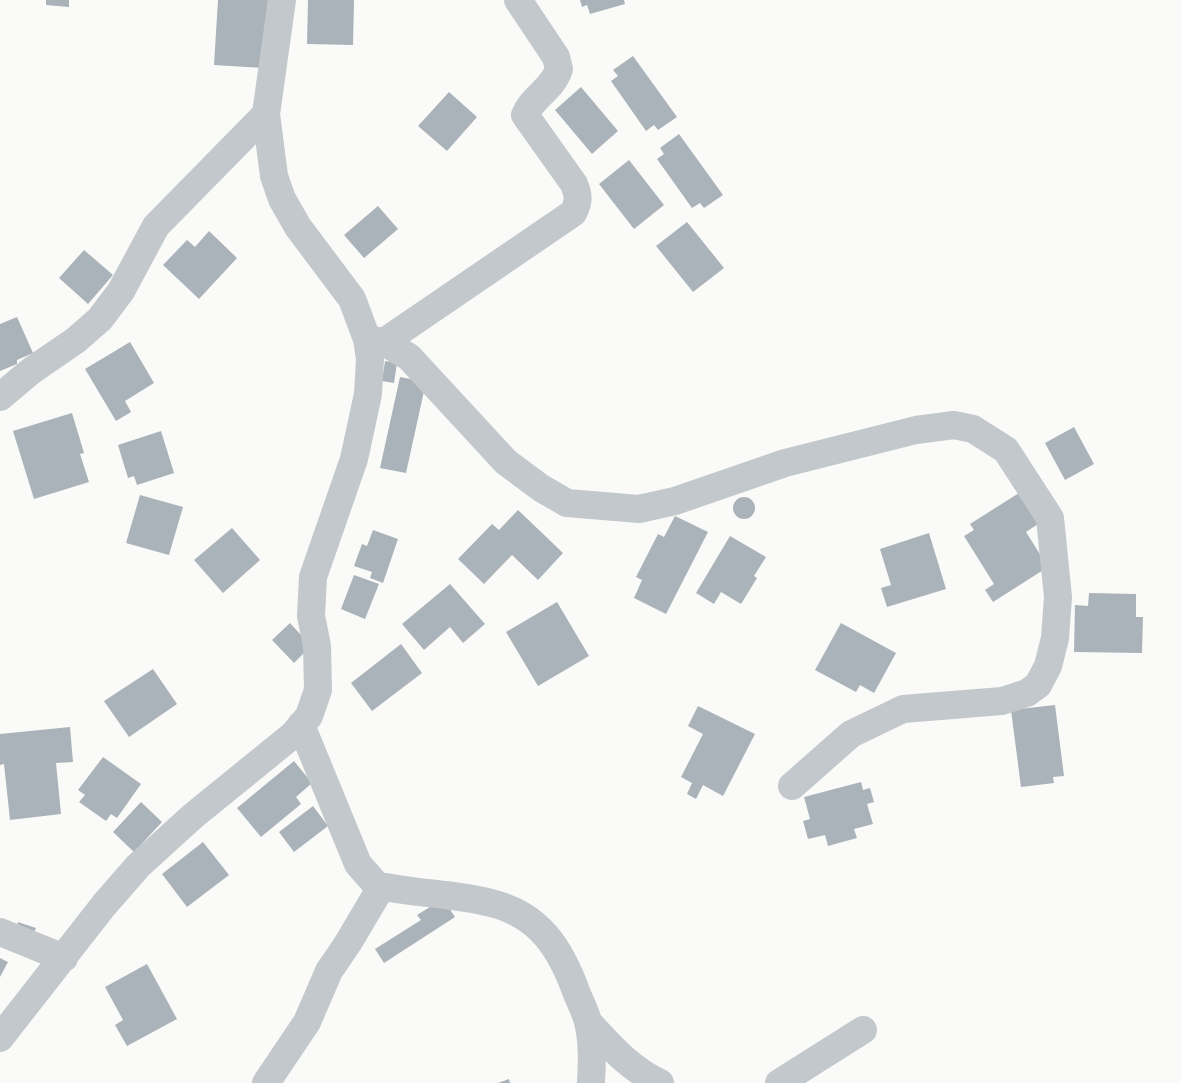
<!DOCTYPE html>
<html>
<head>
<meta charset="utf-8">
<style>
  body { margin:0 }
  canvas { display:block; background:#fafaf8 }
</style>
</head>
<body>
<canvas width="1182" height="1083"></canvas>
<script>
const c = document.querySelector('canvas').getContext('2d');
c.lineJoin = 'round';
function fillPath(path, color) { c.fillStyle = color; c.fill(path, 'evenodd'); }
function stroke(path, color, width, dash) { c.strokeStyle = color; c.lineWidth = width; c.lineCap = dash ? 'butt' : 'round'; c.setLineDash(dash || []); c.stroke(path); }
const building = new Path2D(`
  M46 0H69V7L46 5Z
  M218 0H268L263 68 214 65Z
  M308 0H354L353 45 307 44Z
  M580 0H624L625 4 590 14 587 5 582 7Z
  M633 56 677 117 658 130 654 125 646 131 611 81 618 76 613 70Z
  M581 87 618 131 592 154 555 110Z
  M449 92 477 117 447 151 418 126Z
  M679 134 723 195 704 208 700 203 692 208 657 159 664 154 660 148Z
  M629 160 664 205 634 229 599 184Z
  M378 206 398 229 364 258 344 235Z
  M687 222 724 268 693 292 656 246Z
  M209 231 237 258 199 299 163 265 187 240 195 247Z
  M84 250 113 275 88 304 59 278Z
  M17 317 33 353 17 360V364L0 371V324Z
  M130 342 154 383 125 401 131 412 116 421 85 369Z
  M385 361 397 363 394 383 382 381Z
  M400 377 426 382 406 473 380 468Z
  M72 413 84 453 80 454 89 482 34 499 13 431Z
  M1074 427 1094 464 1065 480 1045 443Z
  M161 431 174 473 137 485 134 476 128 478 118 445Z
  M1019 493 1038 524 1026 532 1048 567 993 602 985 590 994 584 964 536 974 530 970 524Z
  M140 495 183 507 169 555 126 543Z
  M733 508a11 11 0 1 1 22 0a11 11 0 1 1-22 0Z
  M518 510 563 553 538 580 512 555 484 584 458 559 492 524 499 530Z
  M675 516 708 532 666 614 634 598 642 580 636 577 658 534 664 537Z
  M232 528 260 560 223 593 194 560Z
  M373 530 398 539 383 583 370 578 372 572 354 566 362 544 367 546Z
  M929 533 946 589 887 607 881 588 891 585 880 549Z
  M730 536 766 557 754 576 757 578 741 604 721 592 714 604 696 593Z
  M354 575 379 584 365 619 341 609Z
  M450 584 485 624 463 643 450 627 424 650 402 624Z
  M1089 593 1136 594V617H1143L1142 653 1074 652 1075 605 1088 606Z
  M557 602 589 656 538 686 506 632Z
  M290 623 311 646 294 663 272 640Z
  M841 623 896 653 874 693 860 685 856 692 815 670Z
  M401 644 422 673 372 711 351 683Z
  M153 669 177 704 129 737 104 701Z
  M1055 705 1064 776 1053 777 1054 783 1021 787 1011 710Z
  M698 706 755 734 723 796 703 785 696 799 687 794 692 783 681 777 703 734 688 726Z
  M70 727 73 762 56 763 61 814 10 820 4 764 0 765V734Z
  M103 757 141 784 117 818 111 814 106 821 79 802 85 795 78 790Z
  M294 761 312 783 296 797 301 804 261 837 237 808Z
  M861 782 863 790 870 788 874 802 867 804 873 824 854 829 857 838 828 846 825 835 808 839 803 821 810 819 804 797Z
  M141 802 162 822 134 852 113 832Z
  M313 806 328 826 294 852 279 832Z
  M203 842 229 875 187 907 162 874Z
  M443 899 455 917 384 963 375 949 421 920 417 915Z
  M18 922 36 928 32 938 15 932Z
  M0 958 8 962 0 977Z
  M147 964 177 1019 127 1046 115 1025 123 1020 105 987Z
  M509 1079 510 1083H498Z`);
const minor = new Path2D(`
  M367 339 384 342 409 357 506 462 541 488 567 503 639 509 675 501 785 463 916 430 954 425 973 429 1006 450 1050 518 1058 597 1055 638 1048 666 1038 685 1027 693 1002 701 903 709 851 734 792 786
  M384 342 573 213C579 202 579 196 574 184L525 115C532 97 553 89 559 69L556 57 518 0
  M0 397 31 371 76 340 100 319 121 291 156 226 266 114
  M301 725 358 864 380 889 386 887C420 894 457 894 491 903 540 915 561 949 577 994 581 1003 586 1013 588 1022 593 1042 592 1063 591 1083
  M0 932 64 958
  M588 1022C610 1046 630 1069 660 1083
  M0 1038 104 905 138 866 193 816 294 734 309 716 318 690 317 646 311 616 313 577 354 459 368 394 370 359 367 339 352 299 298 227 282 199 274 176 266 114 282 0
  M266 1083 307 1022 329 971 348 943 380 889
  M779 1083 863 1030`);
fillPath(building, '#aab3b9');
stroke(minor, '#c3c8cc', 28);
</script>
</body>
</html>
